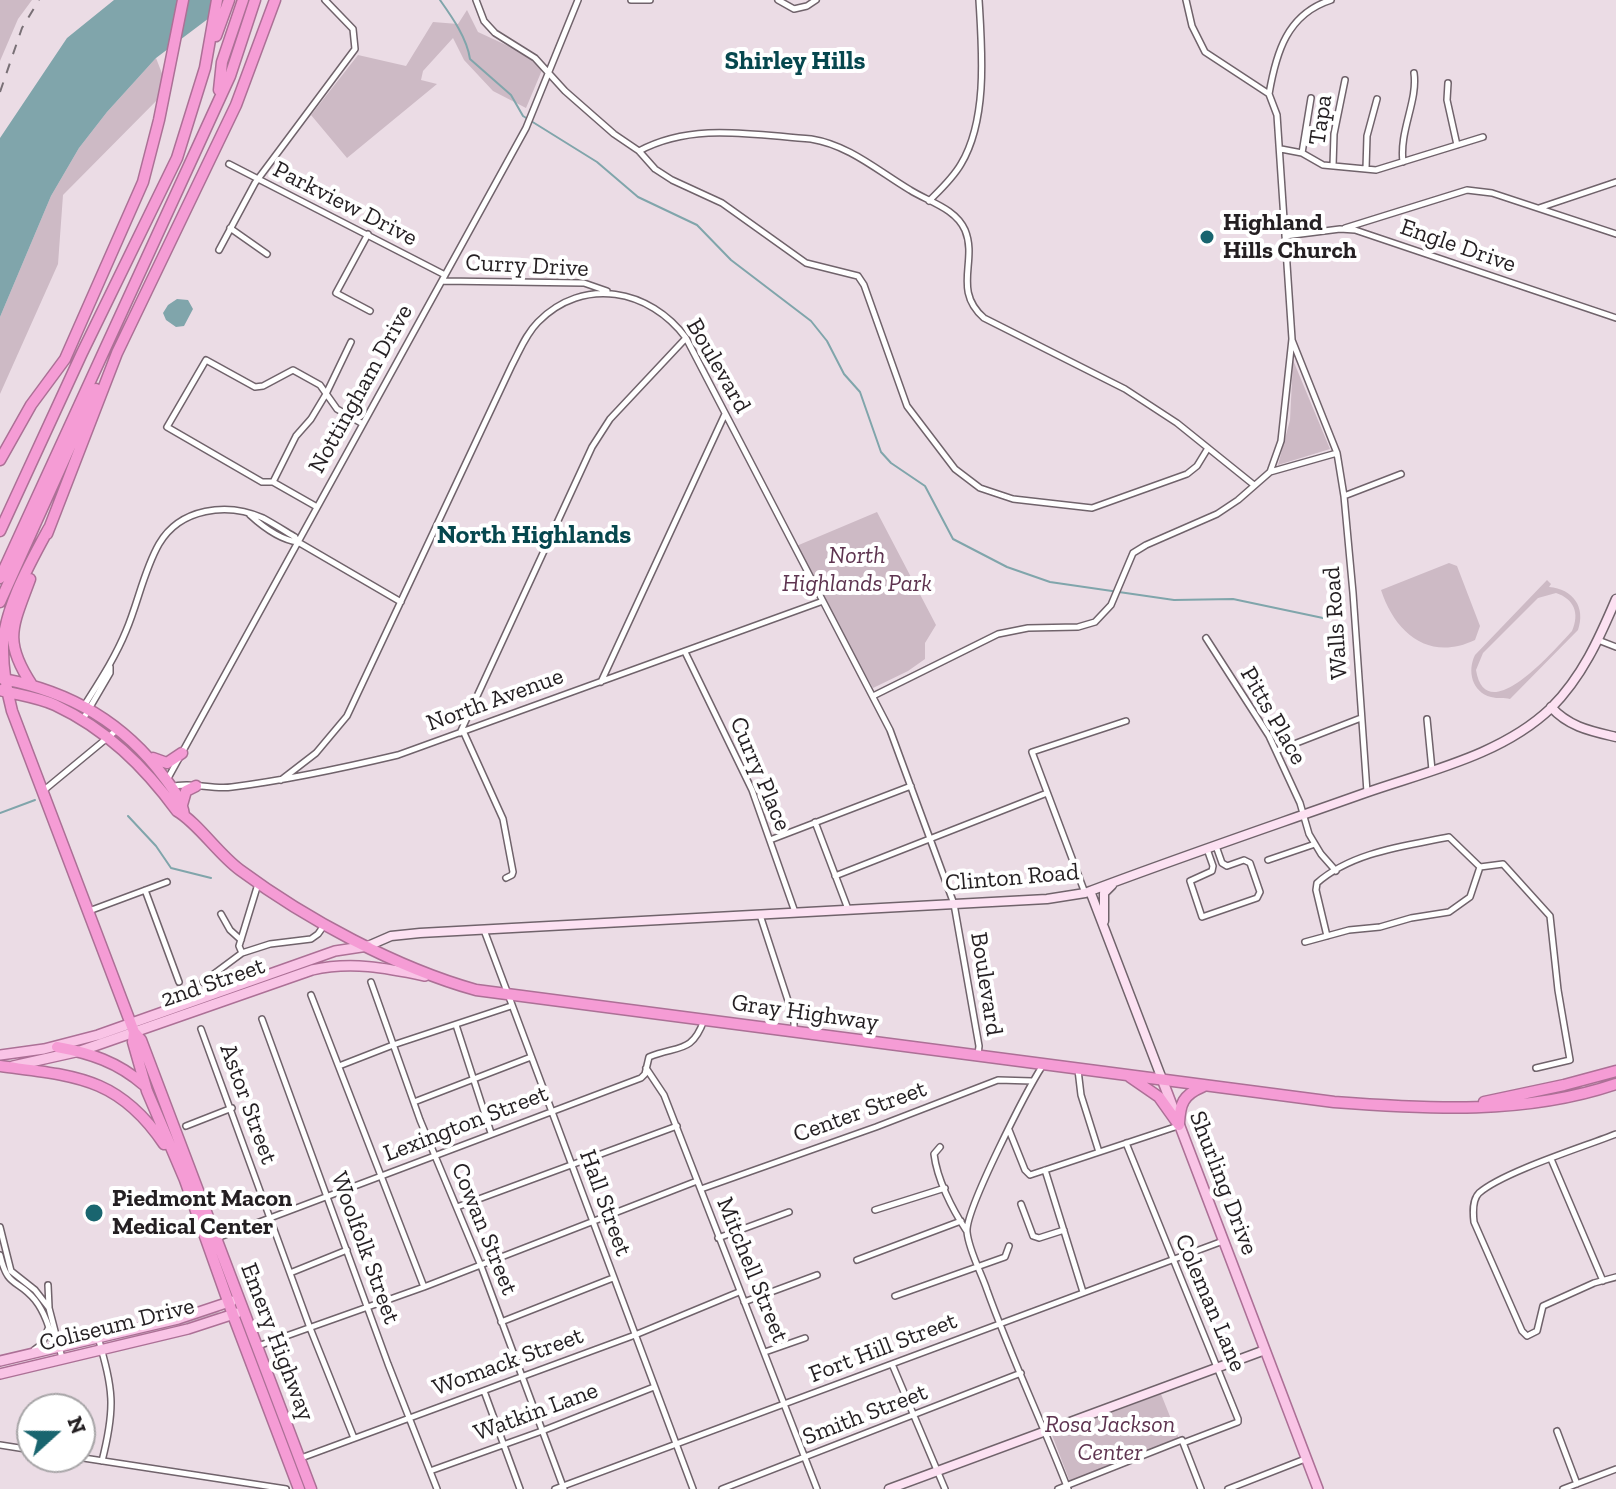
<!DOCTYPE html>
<html>
<head>
<meta charset="utf-8">
<style>
  body { margin:0 }
  #map { position:relative; width:1616px; height:1489px; overflow:hidden; background:#ebdce5; font-family:"Zilla Slab",serif }
  canvas { display:block }
  .north { position:absolute; left:16px; top:1393px; width:80px; height:80px; box-sizing:border-box; background:#fff; border:2px solid #a7a5a7; border-radius:50%; rotate:69deg; font-size:22px; font-weight:700; line-height:32px; text-align:center; color:#241f22 }
  .north::after { content:''; display:block; margin:auto; width:28px; height:36px; background:#19656f; clip-path:polygon(50% 0,100% 100%,50% 72%,0 100%) }
</style>
</head>
<body>
<div id="map">
<canvas width="1616" height="1489"></canvas>
<div class="north">N</div>
</div>
<script>
const c = document.querySelector('canvas').getContext('2d');
c.lineJoin = 'round';
function fillPath(path, color) { c.fillStyle = color; c.fill(path, 'evenodd'); }
function stroke(path, color, width, dash) { c.strokeStyle = color; c.lineWidth = width; c.lineCap = dash ? 'butt' : 'round'; c.setLineDash(dash || []); c.stroke(path); }
function label(font, color, halo, rows, align = 'center') {
  c.font = font + ' "Zilla Slab",serif'; c.lineWidth = 8; c.setLineDash([]); c.textBaseline = 'middle'; c.strokeStyle = halo; c.fillStyle = color; for (const [text, x, y, turn = 0] of rows) {
    c.save(); c.translate(x, y); c.rotate((+turn || 0) * Math.PI / 180); c.textAlign = isNaN(turn) ? turn : align; if (halo) c.strokeText(text, 0, 0); c.fillText(text, 0, 0); c.restore();
  }
}
const green = new Path2D(`
  M0 0H32L18 19 0 61Z
  M467 10 478 32 545 63 526 108 493 91 464 60 453 38 423 71 421 80 437 84 347 158 311 115 358 55 406 66 433 22 458 24Z
  M156 58 168 89 63 195 58 264 0 394V317L51 196 79 148 107 112Z
  M1293 360 1330 449 1278 465 1290 420Z
  M877 512 936 625 925 643V659L908 671 873 688 794 547Z
  M1449 563 1457 566 1480 626 1475 640C1429 662 1395 633 1381 590Z
  M1547 580 1551 584 1549 587C1573 589 1586 607 1578 630L1510 699C1504 697 1498 699 1491 697 1472 692 1467 671 1475 655ZM1556 593C1574 599 1580 613 1572 631 1556 648 1486 731 1476 670L1483 653 1538 598Z
  M217 1310 219 1313 189 1324 106 1343Z
  M1161 1394 1179 1439 1070 1482 1052 1435Z`);
const water = new Path2D(`
  M114 0H233L156 58 107 112 79 148 51 196 0 317V138L67 38Z
  M177 299 188 300 193 309 184 326 176 327 166 320 163 313 168 305Z`);
const stream = new Path2D(`
  M440 0C452 17 467 38 470 59L511 95 523 116 597 162 638 197 697 225 731 260 811 321 827 341 844 374 860 392 881 452 891 463 925 486 953 539 1007 567 1050 582 1174 600 1233 599 1323 618
  M0 813 35 800
  M128 816 156 846 171 868 211 878`);
const street = new Path2D(`
  M476 0 484 21 495 33 535 58 565 91 614 134 639 151 655 169 672 180 722 203 806 263 858 276 864 285 907 406 955 469 980 488 1013 499 1092 508 1187 474 1197 466 1208 448
  M631 0H650
  M778 0 794 9 807 6 816 0
  M1448 83 1447 100 1457 145
  M1269 94C1276 53 1287 14 1331 0
  M1281 149 1302 153 1323 165 1376 170 1483 137
  M639 151C693 122 753 135 811 139 849 145 878 171 910 190 929 202 955 208 965 230 978 261 952 290 984 318L1125 389 1177 423 1254 485
  M1302 153 1311 98
  M1403 162C1399 131 1418 101 1414 73
  M229 164 445 275
  M1333 166 1334 134 1345 80
  M1366 169 1367 136 1377 99
  M929 201C941 189 953 178 961 164 988 119 982 50 979 0
  M1539 208 1616 182
  M230 228 267 254
  M1345 228 1467 190 1492 193 1616 234
  M368 234 336 293 370 311
  M1285 236 1340 229 1355 230 1616 318
  M219 250 255 183 355 49 353 29 325 0
  M443 281 584 283 607 291
  M1292 340 1337 453 1344 496 1353 593 1367 792
  M1270 472 1337 453
  M273 482 296 436 311 419 326 394 351 342
  M1344 496 1401 474
  M317 507 273 482H262L167 427 206 360 255 387 263 386 293 370 320 385 337 409 363 424
  M250 515C262 526 281 540 298 542L401 602
  M1206 638 1269 736 1300 803 1309 834 1321 854 1336 871
  M1598 640 1616 647
  M685 652 752 790 795 912
  M601 682 725 414
  M873 696 998 634 1028 628 1078 627 1095 622 1111 605 1133 553 1146 545 1217 514 1238 500 1270 472 1281 441 1292 339 1277 115 1269 94 1205 52 1192 26 1186 0
  M84 706C99 682 115 658 126 631 138 603 144 570 159 544 180 508 227 502 263 518 274 524 285 531 295 537L297 541
  M1427 719 1432 770
  M82 721 110 673V667
  M460 733 592 447 610 419 686 338
  M464 733 503 819 513 872 512 875 506 878
  M1276 751 1361 718
  M167 780 526 128 578 0
  M281 780 316 753 347 716 512 365C520 350 526 334 538 322 583 276 650 289 686 338L890 730 954 904 979 1046 978 1055
  M170 787C191 781 211 790 232 787 288 780 343 768 398 755L823 601
  M43 791 118 729
  M815 822 848 909
  M770 840 911 786
  M1207 849 1213 866 1212 871 1190 881 1202 917 1257 898 1260 892 1250 863 1244 860 1227 866 1222 863 1216 846
  M1268 860 1315 844
  M835 876 1047 793
  M145 890 179 982
  M1085 893 1032 752 1126 721
  M89 911 167 882
  M221 914 230 930 241 940
  M760 915 794 1019V1032
  M484 930 693 1489
  M1327 936 1316 890 1317 883C1352 852 1405 846 1449 837L1480 867 1503 864 1550 916 1558 990 1570 1060 1536 1068
  M1305 942 1349 930 1380 927 1411 918 1449 912 1470 897 1480 867
  M242 953 239 946 258 884
  M203 982 242 953 270 944 311 939 318 934 325 924
  M371 982 420 1120 481 1266 564 1489
  M311 995 424 1287
  M262 1019 388 1364 437 1489
  M456 1025 491 1133
  M201 1029 310 1328 354 1438
  M1043 1065C1028 1088 965 1210 967 1232 969 1251 981 1272 987 1290 1011 1357 1042 1422 1068 1489
  M339 1066 393 1045 511 1006
  M646 1068 664 1095 817 1489
  M1078 1070 1081 1095 1099 1152
  M414 1102 531 1057
  M186 1126 232 1108
  M1009 1130 1025 1170 1030 1175 1178 1126
  M1616 1134C1583 1147 1503 1172 1479 1193 1472 1200 1473 1213 1474 1222L1522 1331 1527 1336 1537 1331 1543 1306 1594 1283 1616 1277
  M1126 1143 1238 1419V1422L1183 1443
  M940 1147 934 1154C937 1179 952 1209 966 1230
  M1551 1159 1603 1281
  M1045 1170 1083 1292
  M701 1189 876 1127 998 1080 1032 1081
  M1021 1204 1033 1236 1039 1238 1064 1230
  M457 1207 677 1126
  M875 1210 945 1188
  M0 1227 11 1271 35 1290 49 1308 62 1358
  M217 1238 641 1078 645 1074 649 1057C678 1045 692 1054 704 1020
  M718 1238 789 1212
  M0 1255C8 1289 17 1278 35 1300 46 1314 50 1331 55 1348
  M857 1260 961 1221
  M290 1273 347 1250
  M48 1285 49 1307
  M895 1296 1005 1257 1009 1246
  M744 1302 817 1275
  M501 1322 613 1278
  M98 1337C113 1390 116 1406 102 1461
  M258 1346 424 1287 697 1181
  M34 1350 42 1344 48 1329
  M765 1352 805 1338
  M892 1364 945 1489
  M484 1391 520 1489
  M1557 1431 1577 1484
  M0 1445 32 1450
  M77 1457 286 1489
  M301 1458 635 1335 739 1292
  M430 1471 542 1431 654 1387
  M555 1489 1223 1241
  M722 1489 1021 1373
  M1058 1489 1182 1440 1201 1489
  M1228 1489 1305 1459
  M1563 1489 1616 1469`);
const secondary = new Path2D(`
  M1551 707C1569 727 1591 731 1616 737
  M1090 891 1162 1079
  M1104 921V893L1112 885
  M368 946 391 936 420 933 1047 899 1085 893C1177 858 1272 826 1365 793 1428 771 1502 755 1551 708 1582 677 1599 639 1616 599
  M889 1489 1265 1350`);
const primary = new Path2D(`
  M0 1055 44 1049 98 1035 335 951 368 946
  M13 1066 80 1051 312 970C351 961 386 968 425 976
  M1162 1079 1318 1489
  M0 1361 178 1319 232 1301
  M0 1374 188 1329 237 1313`);
const highway = new Path2D(`
  M216 36 229 0
  M219 90 222 62 243 0
  M0 460 31 405 65 359 143 182 159 120 183 0
  M49 528C31 561 2 612 3 650 3 670 7 692 12 711L134 1032 141 1040 311 1489
  M0 531 82 353 177 158 205 68 217 0
  M47 534 117 353 236 105 275 0
  M0 578 230 76 255 0
  M30 579C13 626 2 640 32 685
  M0 602 96 389
  M3 679C68 691 124 723 164 777 173 789 182 800 184 815
  M0 690C18 695 37 697 55 705 106 729 144 766 177 811 198 823 218 854 240 870 306 919 397 968 476 990L1334 1102C1428 1109 1525 1115 1616 1084
  M153 758 167 763 182 753
  M182 805 186 791 196 786
  M134 1032 133 1042 147 1091 185 1180 233 1315 299 1489
  M57 1047C90 1053 118 1062 144 1085
  M0 1066C74 1076 118 1076 164 1144
  M1130 1077 1159 1097 1179 1125
  M1484 1102 1564 1085 1616 1071
  M1179 1123C1180 1104 1183 1095 1202 1087`);
const rail = new Path2D(`
  M0 92 22 28 39 0`);
const markers = [
  [1207,237,8,"#19656f"],
  [94,1213,10,"#19656f"]
];
const streetNames = [
  ["Tapa",1321,120,-82],
  ["Parkview Drive",345,204,27],
  ["Engle Drive",1458,246,19],
  ["Curry Drive",527,266,3],
  ["Boulevard",718,366,60],
  ["Nottingham Drive",361,389,-61],
  ["Walls Road",1336,623,-94],
  ["North Avenue",495,700,-20],
  ["Pitts Place",1273,716,60],
  ["Curry Place",760,774,67],
  ["Clinton Road",1012,878,-5],
  ["2nd Street",213,983,-19],
  ["Boulevard",986,984,81],
  ["Gray Highway",805,1013,8],
  ["Astor Street",248,1104,70],
  ["Center Street",860,1112,-20],
  ["Lexington Street",466,1124,-21],
  ["Shurling Drive",1223,1183,69],
  ["Hall Street",605,1203,70],
  ["Cowan Street",484,1229,68],
  ["Woolfolk Street",365,1248,70],
  ["Mitchell Street",752,1270,68],
  ["Coleman Lane",1210,1303,67],
  ["Coliseum Drive",117,1325,-14],
  ["Emery Highway",277,1342,69],
  ["Fort Hill Street",883,1348,-21],
  ["Womack Street",508,1362,-20],
  ["Watkin Lane",536,1412,-20],
  ["Smith Street",865,1415,-21]
];
const poiNames = [
  ["Highland",1223,223],
  ["Hills Church",1223,251],
  ["Piedmont Macon",112,1199],
  ["Medical Center",112,1227]
];
const parkNames = [
  ["North",857,556],
  ["Highlands Park",857,584],
  ["Rosa Jackson",1110,1425],
  ["Center",1110,1453]
];
const neighbourhoodNames = [
  ["Shirley Hills",795,62],
  ["North Highlands",534,536]
];
fillPath(green, '#cdbac5');
fillPath(water, '#80a5ab');
stroke(stream, '#80a5ab', 2);
stroke(street, '#70636b', 8);
stroke(secondary, '#70636b', 11);
stroke(primary, '#ac7096', 12);
stroke(highway, '#ac7096', 13);
stroke(street, '#fff', 5);
stroke(secondary, '#fce1f2', 8);
stroke(primary, '#f9c4e6', 9);
stroke(highway, '#f59cd5', 10);
stroke(rail, '#797076', 2, [10, 10]);
for (const [x, y, r, color] of markers) { const dot = new Path2D(); dot.arc(x, y, r, 0, 2 * Math.PI); c.fillStyle = color; c.fill(dot); stroke(dot, '#fff', 3); }
label('24px', '#241f22', '#fff', streetNames);
label('bold 24px', '#241f22', '#fff', poiNames, 'left');
label('italic 24px', '#5e3450', '#fff', parkNames);
label('bold 26px', '#06474e', '#fff', neighbourhoodNames);
</script>
</body>
</html>
